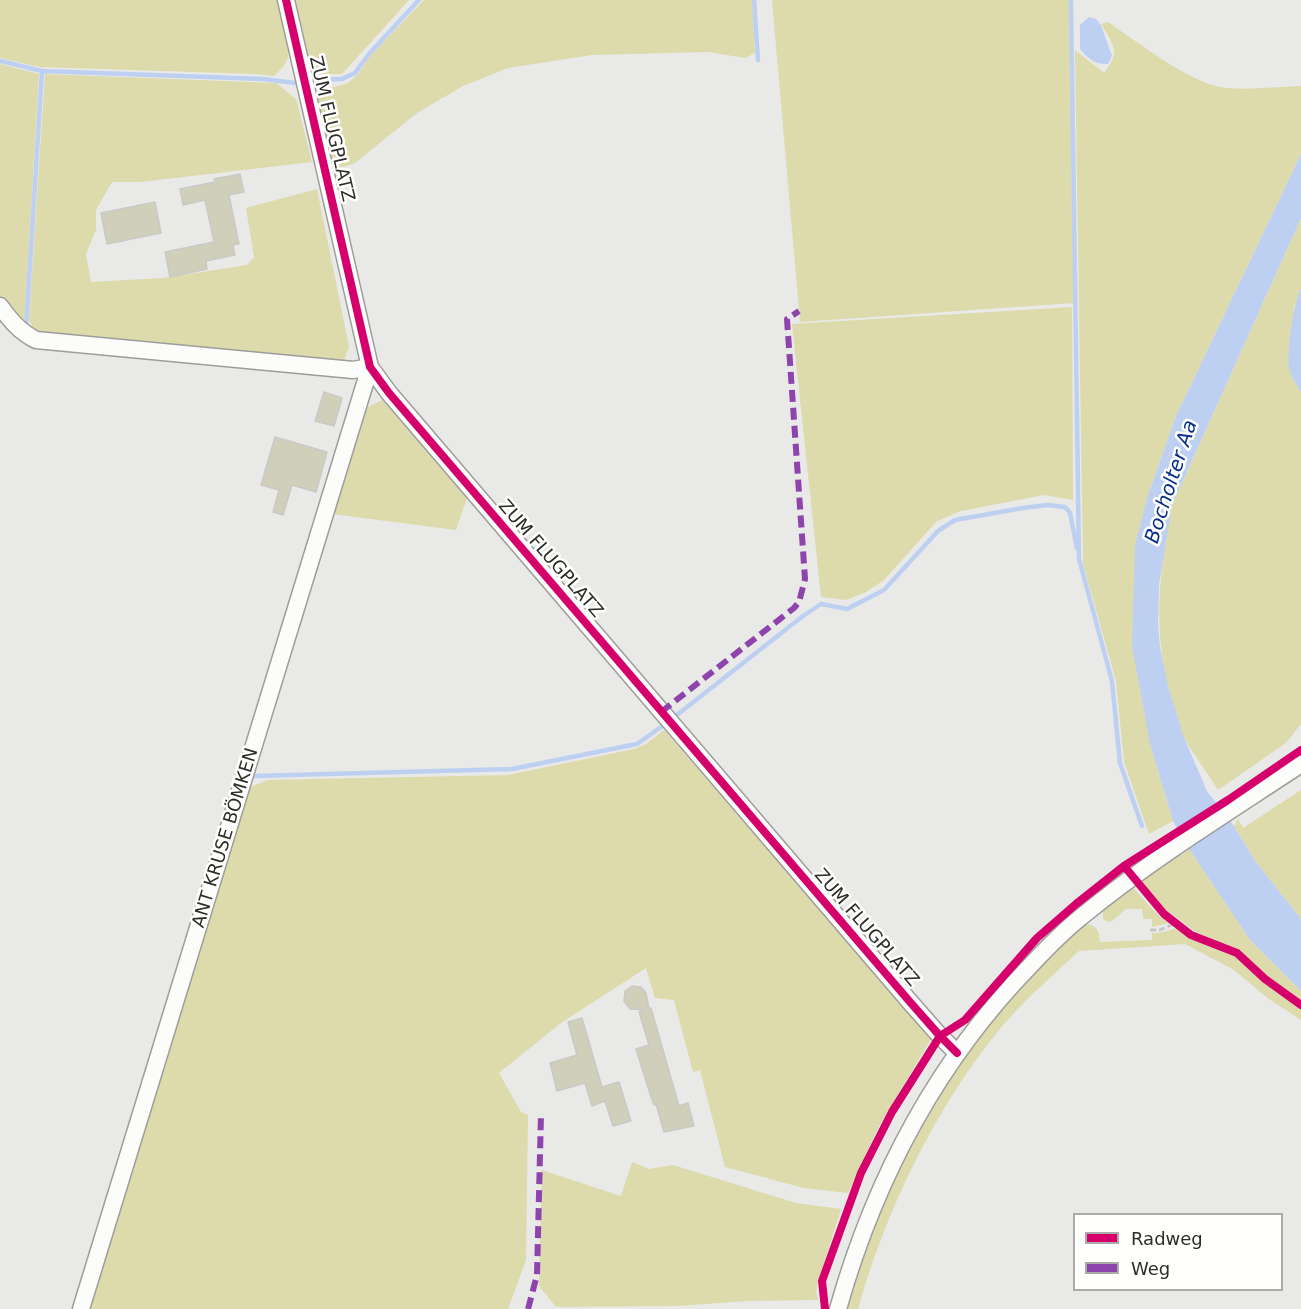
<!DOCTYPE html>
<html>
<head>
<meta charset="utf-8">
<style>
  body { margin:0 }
  #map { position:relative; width:1301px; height:1309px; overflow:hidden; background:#e9e9e7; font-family:"DejaVu Sans",sans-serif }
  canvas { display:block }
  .legend { position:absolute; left:1073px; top:1213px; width:210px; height:78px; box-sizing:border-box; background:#fffffe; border:2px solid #ababa9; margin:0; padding:8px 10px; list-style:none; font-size:18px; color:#2c2c2a }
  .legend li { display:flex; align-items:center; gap:12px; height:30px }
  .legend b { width:30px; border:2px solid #ababa9 }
</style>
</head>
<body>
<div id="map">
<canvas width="1301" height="1309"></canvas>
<ul class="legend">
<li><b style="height:8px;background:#d6006c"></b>Radweg</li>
<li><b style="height:8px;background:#8e44ad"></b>Weg</li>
</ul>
</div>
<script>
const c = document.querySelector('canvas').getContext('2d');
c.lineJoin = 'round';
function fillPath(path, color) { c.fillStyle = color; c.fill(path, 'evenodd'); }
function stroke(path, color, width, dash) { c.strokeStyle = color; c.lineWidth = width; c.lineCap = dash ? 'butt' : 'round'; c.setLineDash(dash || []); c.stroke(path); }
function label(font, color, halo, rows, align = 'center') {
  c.font = font + ' "DejaVu Sans",sans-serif'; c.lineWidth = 5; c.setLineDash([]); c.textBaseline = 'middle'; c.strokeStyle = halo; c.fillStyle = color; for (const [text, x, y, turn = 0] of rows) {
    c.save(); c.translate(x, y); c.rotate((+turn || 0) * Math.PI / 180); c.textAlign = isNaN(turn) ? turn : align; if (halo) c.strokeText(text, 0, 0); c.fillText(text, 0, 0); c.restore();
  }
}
const green = new Path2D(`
  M0 0H277C281 14 292 43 288 57 286 65 280 70 274 76L256 74 39 67 0 58Z
  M296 0H409L342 74H312Z
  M424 0H752L755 53 745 58 708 52 592 55 508 68 463 86 417 113 355 163 334 170 316 92 348 83 359 73 369 57Z
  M772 0H1069L1074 303 800 322Z
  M1108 22C1138 42 1190 84 1226 88 1250 90 1277 87 1301 86V154L1176 416 1148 495 1150 744 1173 821 1149 834 1124 762 1116 681 1083 564 1075 50 1104 73C1121 51 1114 46 1101 24Z
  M0 64 39 74 24 329 0 296Z
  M45 74 276 83 296 99 312 162 141 182H112L96 210V230L86 254 91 282 163 278 247 265 254 257 246 208 317 189 349 347 343 363 36 333 29 320Z
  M1301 218V289L1294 307 1292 377 1301 392V724L1286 743 1218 790C1207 772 1193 754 1183 736 1179 726 1177 715 1173 705 1152 636 1158 574 1172 505Z
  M1072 307 1073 500 1044 495 961 511 937 521 884 580 866 592 846 600 821 597 792 324Z
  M382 400 467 498 456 530 332 514 364 409Z
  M664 730 931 1039 878 1128 848 1193 804 1188 725 1167 700 1070 693 1072 674 1000 655 998 646 968 561 1023 499 1073 521 1112 528 1115 526 1260 508 1309H87L250 787 268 780 508 775 634 749 646 744Z
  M1301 790V919L1255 861 1234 826 1238 819 1243 828Z
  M1189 849 1250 940 1301 991V1001L1272 981 1240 951 1196 932 1165 909 1144 887 1142 884 1143 877 1178 855H1182Z
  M1130 888 1134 889 1160 917 1169 923 1152 927V919H1143L1142 909H1126L1111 922 1106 921 1103 918V909Z
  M1084 924C1097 925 1099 930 1100 942L1152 940V933H1160L1176 928 1189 938 1236 957 1265 983 1301 1009V1020L1269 999 1234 970 1185 944 1079 951C1053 975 1027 998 1004 1024 937 1103 885 1212 858 1309H845L854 1275 896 1170 951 1074 1013 995Z
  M632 1162 649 1169 673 1165 796 1203 841 1209 818 1282 816 1292 818 1300 748 1301 678 1306 556 1307 539 1286 542 1170 621 1196Z`);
const water = new Path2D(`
  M1089 17 1096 19 1101 25 1112 56 1108 64C1095 65 1088 59 1080 49V25Z
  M1301 154V218L1172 505 1159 585 1158 623 1160 647 1168 686 1183 735 1207 791 1234 826 1255 861 1301 919V991L1250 940 1189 849 1173 821 1150 744 1132 646 1135 545 1148 495 1176 416Z
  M1301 289V392C1296 384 1291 377 1289 367 1287 351 1293 303 1301 289Z`);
const pier = new Path2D(`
  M1219 803 1233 819 1186 849 1175 829Z`);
const stream = new Path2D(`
  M754 0 758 60
  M1071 0 1079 559 1112 681 1120 763 1142 826
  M0 61 42 71 263 79 295 83
  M313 80 342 79 355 73 369 54 419 0
  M26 329 42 71
  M673 718 803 616 821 604 847 609 884 590 938 531 955 520 1023 508 1047 505 1065 507 1070 513 1077 548
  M253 776 512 769 637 744 661 727`);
const building = new Path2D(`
  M240 174 244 192 229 195 239 244 233 245 235 255 206 261 207 269 170 277 165 252 214 242 205 200 183 205 180 189 215 182 214 179Z
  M155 202 161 233 107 244 101 213Z
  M324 392 342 398 334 426 315 421Z
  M275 437 327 452 316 492 292 485 283 515 273 512 279 490 261 485Z
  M632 986 641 987 646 993 649 1009 651 1008 679 1106 688 1103 694 1126 664 1132 656 1104 654 1105 651 1097 636 1049 649 1045 639 1012 645 1010 630 1009 624 1001 625 991Z
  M582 1018 602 1087 619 1082 631 1121 613 1126 605 1101 592 1106 585 1083 557 1091 550 1063 577 1055 568 1022Z`);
const path = new Path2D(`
  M1150 930H1160L1176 923`);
const minor = new Path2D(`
  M286 0 370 367 389 393 910 1002 940 1036 957 1053
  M0 306C11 321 19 331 36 340L353 370 370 367
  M81 1309 370 367
  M838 1309C874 1182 936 1063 1029 967 1045 950 1062 932 1081 917 1150 860 1227 813 1301 764`);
const quiet = new Path2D(`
  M661 712 794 608 799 602 805 579 787 319 799 311
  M528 1309 537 1275 541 1114`);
const cycleway = new Path2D(`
  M286 0 370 367 389 393 910 1002 940 1036 957 1053
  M1124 866 1164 914 1191 935 1237 953 1265 979 1301 1005
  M825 1309 822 1281 861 1173 892 1112 940 1036 965 1020 1037 938 1076 904 1124 866 1228 800 1301 750`);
const streetNames = [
  ["ZUM FLUGPLATZ",331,129,77],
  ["ZUM FLUGPLATZ",550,559,49],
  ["ANT KRUSE BÖMKEN",226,838,-73],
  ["ZUM FLUGPLATZ",866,928,49]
];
const waterNames = [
  ["Bocholter Aa",1172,482,-72]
];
fillPath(green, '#dddaac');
fillPath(water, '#bed0f2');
fillPath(pier, '#e9e9e7');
stroke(stream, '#bed0f2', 4.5);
fillPath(building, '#d0cfba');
stroke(building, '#c9c9c7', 1.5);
stroke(minor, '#9d9d9c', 19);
stroke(path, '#c7c7c6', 3, [6, 3]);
stroke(minor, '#fcfcfb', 16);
stroke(quiet, '#8e44ad', 6, [12, 6]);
stroke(cycleway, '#d6006c', 8);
label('18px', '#2c2c2a', '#fffffe', streetNames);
label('italic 20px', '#062f89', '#fffffe', waterNames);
</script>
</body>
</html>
